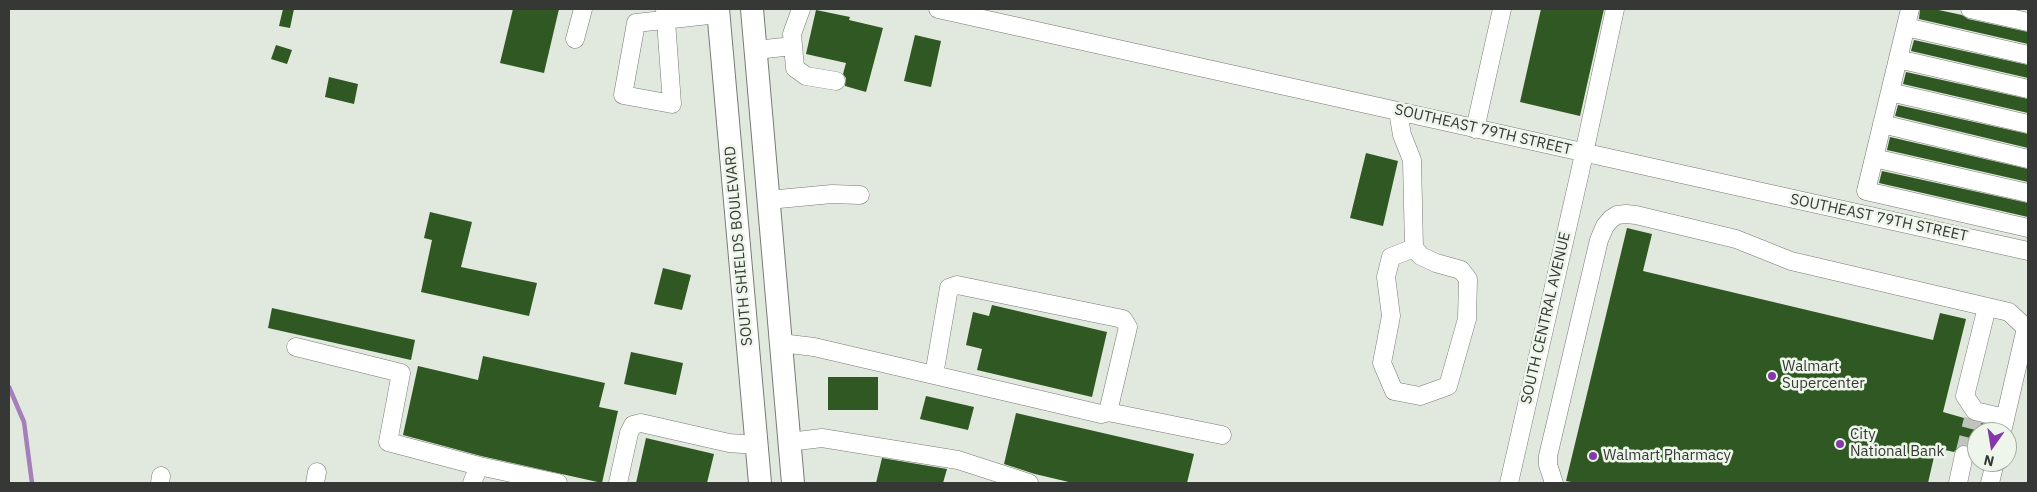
<!DOCTYPE html>
<html>
<head>
<meta charset="utf-8">
<style>
  body { margin:0 }
  #map { position:relative; width:2037px; height:492px; overflow:hidden; background:#e1e8de; font-family:"IBM Plex Sans",sans-serif }
  canvas { display:block }
  .frame { position:absolute; inset:0; border:10px solid #353834; pointer-events:none }
  .north { position:absolute; left:1967px; top:422px; width:50px; height:50px; box-sizing:border-box; background:#eef6ec; border:1px solid #a4aaa2; border-radius:50%; rotate:193deg; font-size:14px; font-weight:700; line-height:20px; text-align:center; color:#353834 }
  .north::after { content:''; display:block; margin:auto; width:18px; height:22px; background:#8438a9; clip-path:polygon(50% 0,100% 100%,50% 72%,0 100%) }
</style>
</head>
<body>
<div id="map">
<canvas width="2037" height="492"></canvas>
<div class="frame"></div>
<div class="north">N</div>
</div>
<script>
const c = document.querySelector('canvas').getContext('2d');
c.lineJoin = 'round';
function stroke(path, color, width, dash) { c.strokeStyle = color; c.lineWidth = width; c.lineCap = dash ? 'butt' : 'round'; c.setLineDash(dash || []); c.stroke(path); }
function fillPath(path, color) { c.fillStyle = color; c.fill(path, 'evenodd'); }
function label(font, color, halo, rows, align = 'center') {
  c.font = font + ' "IBM Plex Sans",sans-serif'; c.lineWidth = 5; c.setLineDash([]); c.textBaseline = 'middle'; c.strokeStyle = halo; c.fillStyle = color; for (const [text, x, y, turn = 0] of rows) {
    c.save(); c.translate(x, y); c.rotate((+turn || 0) * Math.PI / 180); c.textAlign = isNaN(turn) ? turn : align; if (halo) c.strokeText(text, 0, 0); c.fillText(text, 0, 0); c.restore();
  }
}
const stream = new Path2D(`
  M9 387 24 422 32 483`);
const building = new Path2D(`
  M283 9H294L290 28 279 26Z
  M513 9H559L544 73 500 63Z
  M1541 9H1604L1580 116 1520 102Z
  M1920 9H1934L1962 15 1968 19 2028 32V44L1919 19Z
  M816 10 850 17 849 20 883 28 866 92 845 86 846 78 843 74 846 63 806 54Z
  M915 35 941 41 931 87 904 81Z
  M1914 40 2028 65V78L1911 51Z
  M276 45 292 50 287 64 271 59Z
  M1906 72 2028 99V113L1903 84Z
  M329 77 358 84 354 104 325 97Z
  M1898 105 2028 134V148L1895 116Z
  M1890 137 2028 169V182L1887 150Z
  M1366 153 1398 161 1383 226 1350 218Z
  M1882 171 2028 203V217L1879 183Z
  M430 212 472 222 461 267 537 283 529 316 421 292 432 240 424 238Z
  M1627 228 1652 234 1643 271 1933 340 1940 313 1966 319 1943 412 1992 426V432H1977V458L1974 457 1971 447 1967 445H1960L1954 452 1936 448 1928 483H1577L1566 481Z
  M663 268 691 275 682 310 654 304Z
  M992 305 1107 332 1092 397 977 370 982 349 966 345 973 312 989 316Z
  M272 308 415 340 411 360 268 328Z
  M631 352 683 363 676 395 624 384Z
  M483 356 605 383 599 407 618 411 602 483 481 456 403 435 418 366 478 380Z
  M828 377H878V410H828Z
  M926 396 974 407 968 430 920 419Z
  M1016 413 1194 454 1187 483H1073L1035 474 1004 464Z
  M646 438 714 454 707 483H636Z
  M882 458 947 469 943 483H876Z`);
const minorTunnel = new Path2D(`
  M1964 455 1973 419`);
const minor = new Path2D(`
  M665 9 666 21 672 104 623 95 636 23 718 14
  M801 9 792 34 795 68 806 76 836 81
  M938 9 2028 251
  M1910 9 1866 191 2028 228
  M1970 9 2028 22
  M1906 27 2028 55
  M575 39 583 9
  M756 50 793 46
  M1898 59 2028 89
  M1890 92 2028 124
  M1398 111 1402 135 1412 160 1414 248 1421 256 1436 263 1461 270 1468 279 1467 319 1448 386 1420 396 1394 391 1382 363 1391 316 1386 277 1391 257 1414 248
  M1882 124 2028 159
  M1475 129 1502 9
  M1874 158 2028 193
  M768 200 832 194 860 195
  M1987 307 1965 396 1975 411 2005 418
  M781 343 814 347 1101 414 1108 412 1128 327 1123 319 957 285 949 288 934 375
  M296 347 401 373 388 442 479 466
  M1108 412 1222 435
  M2002 432 2026 328H2028
  M789 442 822 438 958 460 1029 483
  M160 483 161 476
  M315 483 317 472
  M472 483 479 466 558 483
  M618 483 629 433 633 425 641 423 729 443 756 445
  M1509 483 1580 172 1615 9
  M1554 483 1548 465V456L1599 240 1605 226 1611 219 1617 215 1626 214 1636 215 1736 239 1791 261 2009 312 2026 328
  M1958 483 1964 455
  M1990 483 1995 462`);
const major = new Path2D(`
  M718 9 760 483
  M752 9 793 483`);
const markers = [
  [1772,376,5,"#8438a9"],
  [1840,444,5,"#8438a9"],
  [1593,456,5,"#8438a9"]
];
const streetNames = [
  ["SOUTHEAST 79TH STREET",1483,130,13],
  ["SOUTHEAST 79TH STREET",1879,218,12],
  ["SOUTH SHIELDS BOULEVARD",739,246,-95],
  ["SOUTH CENTRAL AVENUE",1546,318,-77]
];
const poiNames = [
  ["Walmart",1782,367],
  ["Supercenter",1782,384],
  ["City",1850,435],
  ["National Bank",1850,452],
  ["Walmart Pharmacy",1603,456]
];
stroke(stream, '#a47fb9', 4.5);
fillPath(building, '#305822');
stroke(minorTunnel, '#bfc5bc', 18, [18, 9]);
stroke(minor, '#757c73', 19);
stroke(major, '#757c73', 24);
stroke(minor, '#fff', 18);
stroke(major, '#fff', 22);
for (const [x, y, r, color] of markers) { const dot = new Path2D(); dot.arc(x, y, r, 0, 2 * Math.PI); c.fillStyle = color; c.fill(dot); stroke(dot, '#eef6ec', 2); }
label('15px', '#353834', '#eef6ec', streetNames);
label('15px', '#353834', '#eef6ec', poiNames, 'left');
</script>
</body>
</html>
